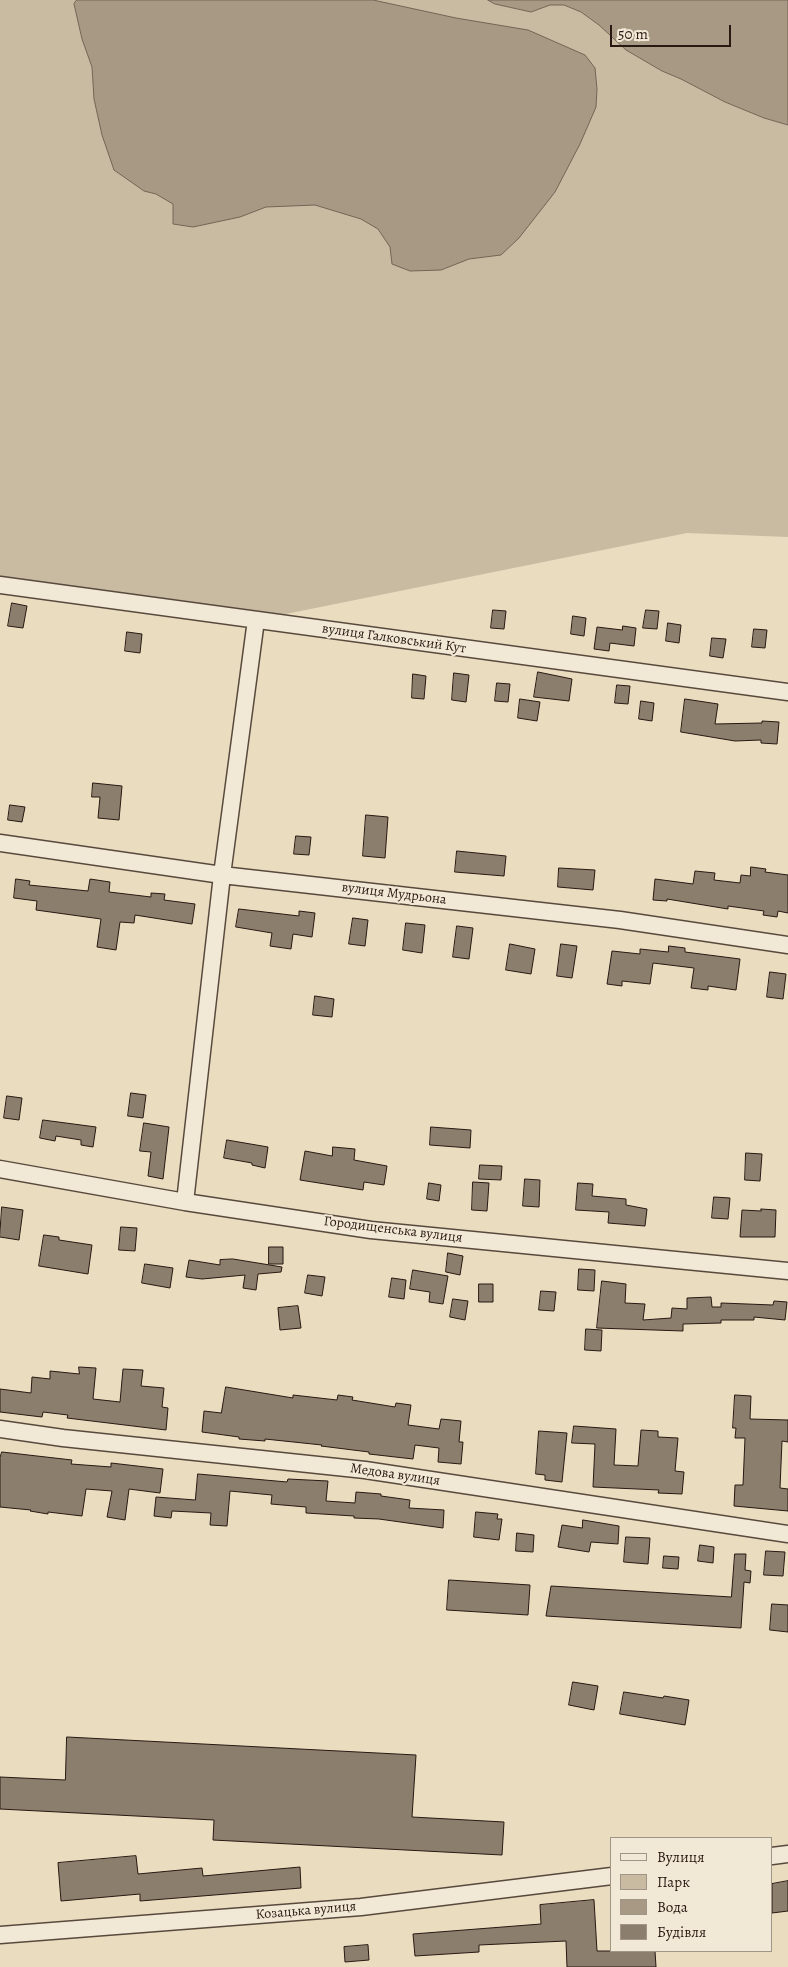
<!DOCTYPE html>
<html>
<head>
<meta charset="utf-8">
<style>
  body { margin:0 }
  #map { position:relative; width:788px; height:1967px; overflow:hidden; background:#e9dcbf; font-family:Alegreya,serif }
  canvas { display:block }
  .legend { position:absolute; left:610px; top:1837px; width:162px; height:115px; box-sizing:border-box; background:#f1e8d5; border:1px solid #a19587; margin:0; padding:6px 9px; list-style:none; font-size:15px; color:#281812 }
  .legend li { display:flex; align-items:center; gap:10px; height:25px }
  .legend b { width:25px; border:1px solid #a19587 }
  .scale { position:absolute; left:610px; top:25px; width:121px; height:22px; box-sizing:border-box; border:2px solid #281812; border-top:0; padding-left:6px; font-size:15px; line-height:18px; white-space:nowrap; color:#281812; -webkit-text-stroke:4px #f1e8d5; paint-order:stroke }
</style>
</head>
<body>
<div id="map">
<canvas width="788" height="1967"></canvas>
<ul class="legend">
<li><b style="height:6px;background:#f1e8d5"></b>Вулиця</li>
<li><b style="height:14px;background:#c8bba2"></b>Парк</li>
<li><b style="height:14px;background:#a79984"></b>Вода</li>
<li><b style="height:14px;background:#8c7e6c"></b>Будівля</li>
</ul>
<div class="scale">50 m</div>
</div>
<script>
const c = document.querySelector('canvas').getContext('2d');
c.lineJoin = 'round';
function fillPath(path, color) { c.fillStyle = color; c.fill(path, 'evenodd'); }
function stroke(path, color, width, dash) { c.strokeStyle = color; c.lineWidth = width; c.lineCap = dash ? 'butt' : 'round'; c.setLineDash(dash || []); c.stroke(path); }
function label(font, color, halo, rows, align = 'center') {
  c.font = font + ' Alegreya,serif'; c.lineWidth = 4; c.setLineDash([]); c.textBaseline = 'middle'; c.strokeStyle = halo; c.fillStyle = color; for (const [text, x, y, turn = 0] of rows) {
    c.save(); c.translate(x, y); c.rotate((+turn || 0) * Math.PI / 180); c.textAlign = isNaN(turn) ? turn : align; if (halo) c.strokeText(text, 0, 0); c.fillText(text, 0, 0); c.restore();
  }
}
const green = new Path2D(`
  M0 0H488L495 4 531 12 550 5H564L581 12 599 25 626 50 662 71 681 79 725 102 764 118 788 125V537L687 533 256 620 0 585Z`);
const water = new Path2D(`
  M77 0H373L456 18 528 30 585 55 595 68 597 89 596 107 580 144 555 192 519 238 501 255 469 259 441 270 410 271 392 264 390 247 378 229 361 219 315 205 266 207 240 217 193 227 173 224V204L156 194 144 191 114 170 102 135 94 99 92 67 82 39 74 4Z
  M488 0H788V125L764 118 725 102 681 79 662 71 626 50 599 25 581 12 564 5H550L531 12 495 4Z`);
const building = new Path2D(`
  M12 603 27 606 23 628 8 626Z
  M493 610 506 611 504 629 491 628Z
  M646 610 659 611 657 629 643 628Z
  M573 616 586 618 584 636 571 634Z
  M668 623 681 625 679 643 666 641Z
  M623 626 636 628 634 646 610 643 609 651 594 649 597 627 622 630Z
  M754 629 767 630 765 648 752 647Z
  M127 632 142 634 140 653 125 651Z
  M712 638 726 639 723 658 710 656Z
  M538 672 572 679 569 701 534 697Z
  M454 673 469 675 466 702 452 700Z
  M413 674 426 676 424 699 412 698Z
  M497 683 510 684 508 702 495 701Z
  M617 685 630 686 628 704 615 703Z
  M520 699 540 702 537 721 518 718Z
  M685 699 718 704 715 724 762 723V721L779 722 777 744 761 743V740L735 741 681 732Z
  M641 701 654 703 652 721 639 719Z
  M93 783 122 786 119 820 98 818 100 797H92Z
  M10 805 25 807 22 822 8 820Z
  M366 815 388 817 385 858 363 856Z
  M296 836 311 837 309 855 294 854Z
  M457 851 506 856 504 876 455 872Z
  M751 867 766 869 765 872 788 875V913L778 911 777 917 763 915 764 911 728 906V909L667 899V901L653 900 655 879 693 884 695 871 715 873 714 880 740 883 741 875 750 876Z
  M559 868 595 870 593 890 558 887Z
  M16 879 30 881 29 885 88 891 90 879 110 882 109 892 151 897V893L165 894 164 900 195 904 192 924 135 915 134 923 120 922 116 950 97 947 101 919 36 910 37 901 14 898Z
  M239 909 299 916V911L315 913 312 937 293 934 291 949 270 946 272 933 236 927Z
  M353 918 368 920 365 946 349 944Z
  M406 923 425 925 422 953 403 950Z
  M457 926 473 928 469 959 453 957Z
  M510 944 535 949 531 974 506 970Z
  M561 944 577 946 572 978 557 976Z
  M669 946 685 948V952L740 959 736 990 708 986V990L691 988 694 968 653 963 650 984 622 981V986L607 984 612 951 640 954V949L668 952Z
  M770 972 786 974 783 999 767 997Z
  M315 996 334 999 332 1017 313 1015Z
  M131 1093 146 1095 143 1118 128 1116Z
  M7 1096 22 1098 19 1120 4 1118Z
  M43 1120 96 1127 93 1147 81 1145V1140L56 1136 55 1141 40 1138Z
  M144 1123 169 1127 163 1179 148 1176 151 1152 140 1151Z
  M431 1127 471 1130 470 1148 430 1145Z
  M227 1140 268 1147 265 1168 252 1165V1163L224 1158Z
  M333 1147 355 1149 354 1160 387 1166 384 1185 364 1182 363 1190 300 1180 305 1151 332 1156Z
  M746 1153 762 1154 760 1181 745 1180Z
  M480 1165 502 1166 501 1180 479 1179Z
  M525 1179 540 1180 539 1207 523 1206Z
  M473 1182 489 1183 487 1211 472 1210Z
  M429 1183 441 1185 439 1201 427 1199Z
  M578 1183 593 1184 592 1196 626 1199V1205L647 1209 645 1226 608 1223 609 1212 576 1210Z
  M714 1197 730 1198 728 1219 712 1218Z
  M2 1207 23 1210 19 1240 0 1237Z
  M761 1209 776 1210 775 1237H740L742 1210 761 1211Z
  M121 1227 137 1228 135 1251 119 1250Z
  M44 1235 59 1237V1240L92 1245 88 1274 39 1266Z
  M269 1247H283V1264H269Z
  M448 1253 463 1256 460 1275 446 1272Z
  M233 1259 282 1267 281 1272 258 1274 256 1290 243 1288 245 1275 202 1279 186 1277 189 1260 220 1265V1260Z
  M145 1264 173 1268 170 1288 142 1283Z
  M579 1269 595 1270 594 1291 578 1290Z
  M413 1270 448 1276 443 1304 429 1302 430 1292 410 1289Z
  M308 1275 325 1277 322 1296 305 1293Z
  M392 1278 406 1280 404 1299 389 1297Z
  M602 1281 626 1284 625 1303 645 1304 643 1320 671 1318 672 1308 687 1309V1298L711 1297 712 1307H721V1303L773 1305 774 1301 787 1302 785 1320 754 1317V1320H721V1323L683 1324V1331L597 1328Z
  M479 1284H493V1302H479Z
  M541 1291 556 1292 554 1311 539 1310Z
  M453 1299 468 1301 465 1320 450 1317Z
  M298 1306 301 1328 280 1330 278 1308Z
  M586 1329 602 1330 601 1351 585 1350Z
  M79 1367 96 1368 93 1399 120 1402 123 1369 143 1370 141 1386 164 1388 162 1407 168 1408 166 1430 67 1418 68 1415 43 1412 42 1417 0 1412V1389L31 1393 32 1377 50 1379V1371L79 1374Z
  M226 1387 293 1398V1395L337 1400 338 1395 353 1397 352 1400 395 1407 396 1403 411 1405 408 1425 439 1429 441 1419 461 1421 459 1442H463L461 1464 438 1462 439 1448 415 1445 413 1459 369 1454V1452L321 1446 322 1445 265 1439V1441L239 1439V1437L202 1432 204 1411 221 1413Z
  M735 1395 751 1396 750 1419 788 1420V1442L782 1441 780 1488 788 1489V1511L734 1506 735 1485H743L745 1438H735L736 1428H733Z
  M574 1426 616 1429 614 1465 638 1466 641 1430 658 1431V1437L678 1438 675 1471 684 1472 682 1494 658 1493 659 1490 593 1487 595 1444 572 1443Z
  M539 1431 567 1433 562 1482 545 1480V1475L536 1474Z
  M2 1452 72 1460 71 1464 111 1467V1463L163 1469 160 1493 129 1489 125 1520 107 1517 112 1491 86 1489 82 1516 48 1512V1514L30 1511 31 1510 0 1507V1458Z
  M198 1474 287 1482 288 1479 328 1481 326 1501 355 1503 356 1492 381 1494V1496L410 1500 409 1508 444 1510 443 1528 379 1519 354 1518V1516L306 1513V1507L271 1504 272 1495 230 1491 227 1526 210 1525 211 1513 172 1511 171 1518 154 1516 156 1497 195 1500Z
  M476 1512 498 1514 497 1519H502L499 1540 474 1537Z
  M583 1520 619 1526 618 1544 591 1542 589 1552 558 1547 562 1525 582 1528Z
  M517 1533 534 1535 533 1552 516 1551Z
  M626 1537 650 1538 648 1564 624 1562Z
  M700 1545 714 1547 713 1563 698 1561Z
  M766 1551 785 1552 783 1576 764 1575Z
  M735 1554H746L745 1570 751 1571 750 1583 744 1582 741 1628 546 1616 551 1586 731 1597Z
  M664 1556 679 1557 678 1569 663 1568Z
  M449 1580 530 1585 528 1615 447 1610Z
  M772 1604 788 1605V1632L770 1630Z
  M573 1682 598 1686 594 1710 569 1705Z
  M624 1692 663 1698 664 1696 689 1700 685 1725 620 1714Z
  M67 1737 416 1755 412 1817 504 1822 502 1855 213 1840 214 1820 0 1809V1777L65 1780Z
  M136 1856 138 1874 202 1868 203 1876 300 1867 301 1888 140 1901V1894L61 1901 58 1863Z
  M788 1881V1911L772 1913V1884Z
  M594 1900 597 1951H655L656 1967H567L566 1941 479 1945V1952L415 1956 413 1934 541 1924 540 1905Z
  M368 1945 369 1960 345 1962 344 1947Z`);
const street = new Path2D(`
  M0 585 788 692
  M0 843 222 875 620 920 788 945
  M0 1169 185 1202 371 1230 788 1271
  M185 1202 222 875 256 620
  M0 1429 63 1438 365 1470 788 1534
  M772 1856 788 1854
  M0 1935 361 1907 612 1876`);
const streetNames = [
  ["вулиця Галковський Кут",394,639,8],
  ["вулиця Мудрьона",394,894,7],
  ["Городищенська вулиця",393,1230,7],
  ["Медова вулиця",395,1475,8],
  ["Козацька вулиця",306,1911,-5]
];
fillPath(green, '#c8bba2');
fillPath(water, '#a79984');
stroke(water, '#746556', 1);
fillPath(building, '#8c7e6c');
stroke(building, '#281812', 1);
stroke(street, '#58493d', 19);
stroke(street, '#f1e8d5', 16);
label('14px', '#281812', '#f1e8d5', streetNames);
</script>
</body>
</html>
